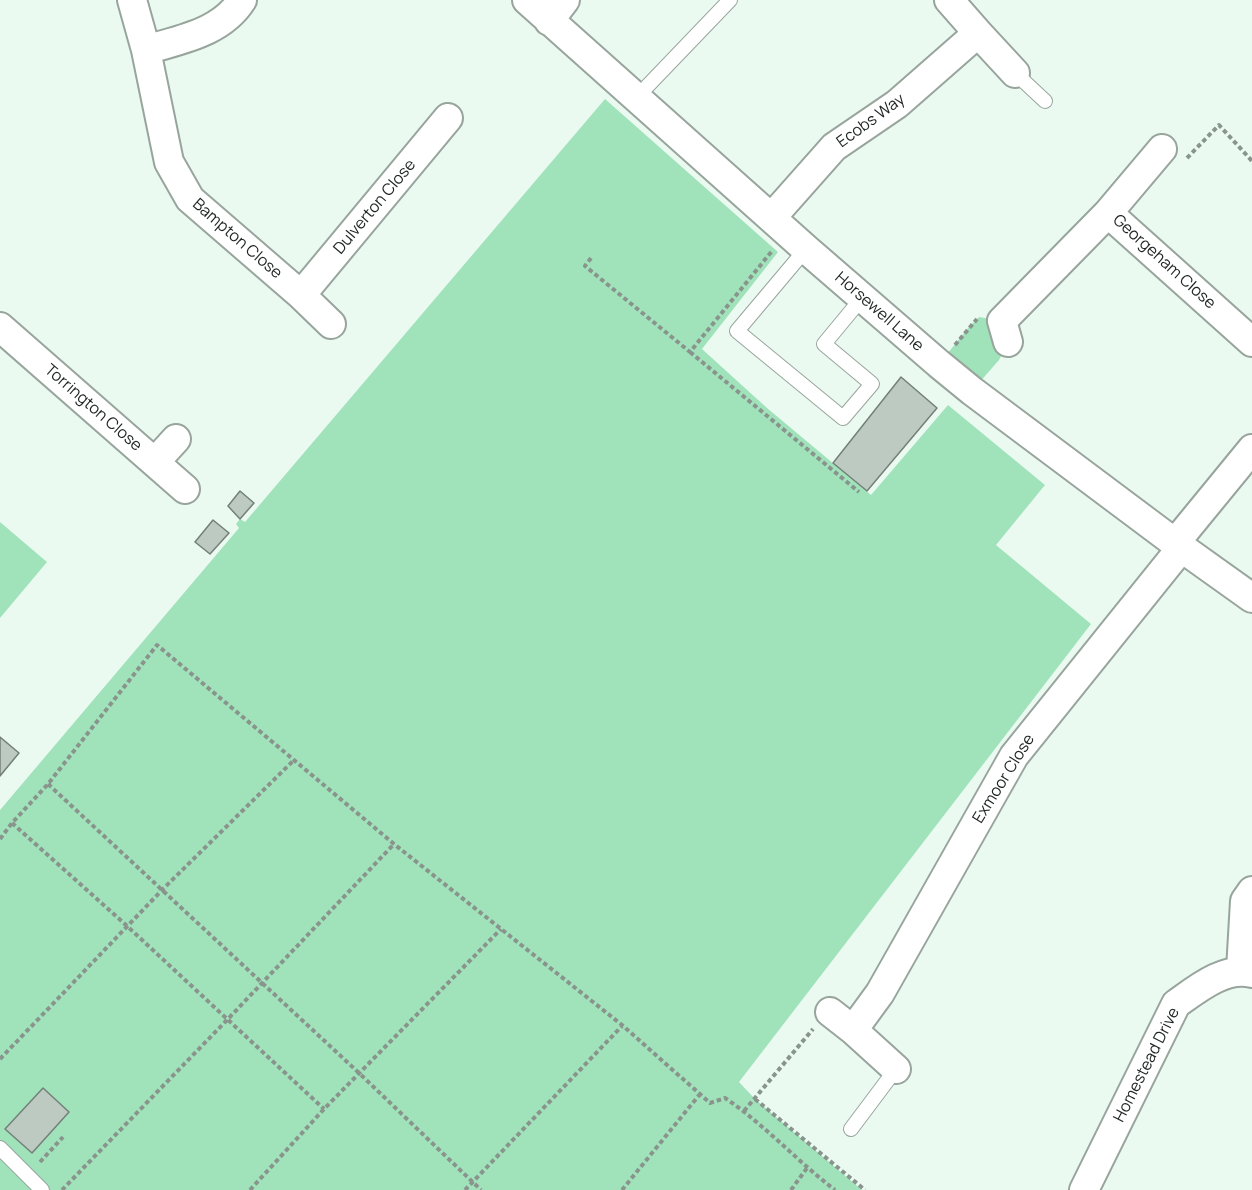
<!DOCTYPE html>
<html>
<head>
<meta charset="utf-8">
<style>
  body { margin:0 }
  canvas { display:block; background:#ebfaf1 }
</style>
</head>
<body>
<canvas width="1252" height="1190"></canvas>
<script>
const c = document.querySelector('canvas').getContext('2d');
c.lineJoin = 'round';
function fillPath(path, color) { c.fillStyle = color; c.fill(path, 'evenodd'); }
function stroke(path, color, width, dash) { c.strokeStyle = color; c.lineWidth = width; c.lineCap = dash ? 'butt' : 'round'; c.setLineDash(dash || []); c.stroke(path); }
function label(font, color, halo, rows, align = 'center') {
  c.font = font + ' Manrope,sans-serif'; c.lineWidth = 4.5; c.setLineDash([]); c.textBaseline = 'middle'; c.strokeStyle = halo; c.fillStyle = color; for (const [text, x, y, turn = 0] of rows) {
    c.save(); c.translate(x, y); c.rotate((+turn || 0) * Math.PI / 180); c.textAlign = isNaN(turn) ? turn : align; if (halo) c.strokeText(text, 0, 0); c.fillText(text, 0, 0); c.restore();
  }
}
const green = new Path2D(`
  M605 99 778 252 702 349 767 408 871 495 948 405 1045 485 996 545 1091 624 739 1082 755 1099 862 1190H0V810L239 528 236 524 240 519 245 522Z
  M979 317 1002 321 1008 343 999 360 972 391 939 364 969 327Z
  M0 522 47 562 0 618Z`);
const building = new Path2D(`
  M901 377 937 408 867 491 833 463Z
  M240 491 254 503 240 519 228 506Z
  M213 520 229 533 210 554 195 542Z
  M0 737 19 753 0 776Z
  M43 1088 69 1112 32 1153 5 1129Z`);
const path = new Path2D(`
  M1187 158 1219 125 1252 161
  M591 258 585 266 690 352 772 251
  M955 345 977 319
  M690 352 859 492
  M48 784 359 1073 481 1190
  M12 823 127 926 324 1109
  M0 839 12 823 48 784 157 645 394 844 622 1025 710 1103 725 1098C765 1125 797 1161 835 1190
  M0 1059 163 889 293 761
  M755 1099 865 1190
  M744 1111 813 1029
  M40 1162 63 1137
  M62 1190 227 1020 394 844
  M250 1190 324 1109 501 929
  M465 1190 622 1026
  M622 1190 700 1094
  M791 1190 807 1168`);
const service = new Path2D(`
  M1015 73 1045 101
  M636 98 730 0
  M806 249 737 331 843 418 872 384 824 344 862 298
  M851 1129 896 1069
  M0 1148 42 1190`);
const minor = new Path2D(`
  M132 0 146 50 169 162 190 199 301 295 331 324
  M527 0 806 249 939 364 972 391 1175 543 1252 598
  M549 21 565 0
  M978 33 1015 73
  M146 50C181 39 221 33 242 0
  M1162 149 1108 213 1252 342
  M772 217 834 147 897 104 978 33 949 0
  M301 295 448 118
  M0 327 185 489
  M1008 342 1002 321 1108 213
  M155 462 176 439
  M1175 543 1252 449
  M1241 970 1245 901 1252 891
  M830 1012 853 1030
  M896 1069 853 1030 880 993 1014 756 1182 547
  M1084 1190 1176 1004C1197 989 1225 966 1252 973`);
const streetNames = [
  ["Ecobs Way",871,121,-36],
  ["Dulverton Close",375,207,-50],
  ["Bampton Close",237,239,41],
  ["Georgeham Close",1164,262,42],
  ["Horsewell Lane",879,312,41],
  ["Torrington Close",93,408,41],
  ["Exmoor Close",1004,779,-58],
  ["Homestead Drive",1147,1065,-63]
];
fillPath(green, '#a0e3bb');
fillPath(building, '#bccac1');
stroke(building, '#738078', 1.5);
stroke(service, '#98a59d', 16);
stroke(minor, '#98a59d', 32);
stroke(path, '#89948d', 4, [4.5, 3]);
stroke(service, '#fff', 14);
stroke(minor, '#fff', 28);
label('16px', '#1f2421', '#fff', streetNames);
</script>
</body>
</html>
